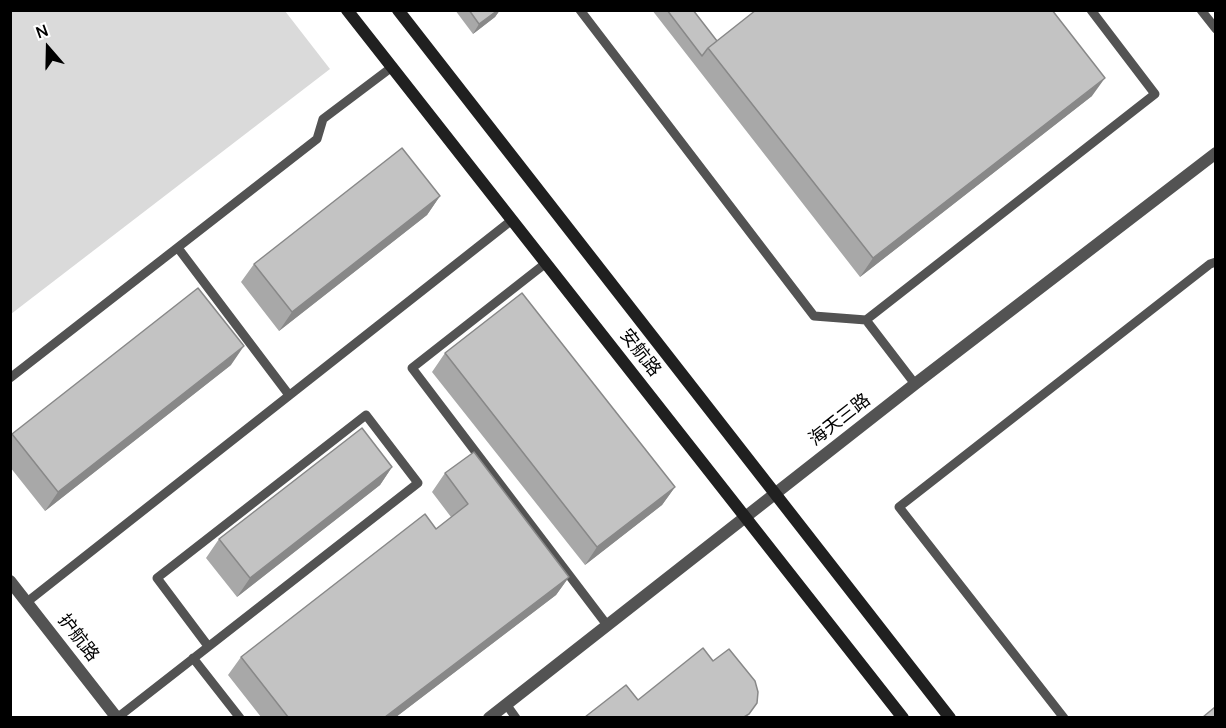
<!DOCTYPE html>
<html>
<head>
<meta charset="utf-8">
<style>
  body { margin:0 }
  #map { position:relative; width:1226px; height:728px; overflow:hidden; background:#fff; font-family:Manrope,sans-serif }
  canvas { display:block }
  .frame { position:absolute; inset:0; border:12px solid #000; pointer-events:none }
  .north { position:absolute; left:18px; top:18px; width:60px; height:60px; -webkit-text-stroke:4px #fff; paint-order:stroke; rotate:340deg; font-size:16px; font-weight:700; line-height:24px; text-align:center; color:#000 }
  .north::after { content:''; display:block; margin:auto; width:21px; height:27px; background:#000; clip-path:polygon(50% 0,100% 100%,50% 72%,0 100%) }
</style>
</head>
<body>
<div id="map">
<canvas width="1226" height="728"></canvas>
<div class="frame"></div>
<div class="north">N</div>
</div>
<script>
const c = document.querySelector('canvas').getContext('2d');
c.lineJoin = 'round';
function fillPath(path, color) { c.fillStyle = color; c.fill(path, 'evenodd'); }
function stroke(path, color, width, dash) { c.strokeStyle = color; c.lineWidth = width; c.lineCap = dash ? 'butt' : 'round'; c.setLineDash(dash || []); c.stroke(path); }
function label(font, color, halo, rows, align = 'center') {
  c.font = font + ' Manrope,"Noto Sans SC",sans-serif'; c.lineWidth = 5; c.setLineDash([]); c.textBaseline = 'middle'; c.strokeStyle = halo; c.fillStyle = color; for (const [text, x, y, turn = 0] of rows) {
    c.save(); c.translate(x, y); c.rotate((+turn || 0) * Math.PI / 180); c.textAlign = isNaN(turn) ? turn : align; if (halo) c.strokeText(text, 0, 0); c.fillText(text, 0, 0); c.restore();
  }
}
const green = new Path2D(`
  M11 10 285 11 330 69 11 314Z`);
const lane = new Path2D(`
  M580 10 814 316 866 320 915 384
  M1201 10 1216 29
  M178 248 289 395
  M546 263 412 368 607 625
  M866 320 1155 94 1091 10
  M10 378 317 139 323 119 392 67
  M27 602 512 220
  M193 658 240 718
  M506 704 516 718
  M117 718 418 483 366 415 157 578 208 646
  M1064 718 899 507 1210 264 1216 262`);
const street = new Path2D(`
  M10 581 117 718
  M489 718 915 384 1216 153`);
const secondary = new Path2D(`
  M347 10 903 718
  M398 10 950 718`);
const wall = new Path2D(`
  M455 10H500L495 17 473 34Z
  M652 10H693L717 41 1092 96 860 277Z
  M440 196 427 215 279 331 241 282 254 264Z
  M445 353 675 487 662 505 585 565 432 372Z
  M231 365 45 511 10 467V435L12 434Z
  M392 467 380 485 237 597 206 558 219 539Z
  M445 473 569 577 556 595 396 717H261L228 675 241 657 436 529 451 517 432 492Z`);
const shadedWall = new Path2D(`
  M498 10H500L495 17 473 34 479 24Z
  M1105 78 1092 96 860 277 873 258Z
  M440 196 427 215 279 331 292 312Z
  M244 346 231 365 45 511 58 492Z
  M392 467 380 485 237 597 250 578Z
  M675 487 662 505 585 565 597 547Z
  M569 577 556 595 396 717H385Z`);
const building = new Path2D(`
  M469 10H498L479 24Z
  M667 10H693L717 41 708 48 702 56Z
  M756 10H1052L1105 78 873 258 708 48Z
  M402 148 440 196 292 312 254 264Z
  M198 288 244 346 58 492 12 434Z
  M522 293 675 487 597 547 445 353Z
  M362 428 392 467 250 578 219 539Z
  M474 452 569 577 385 717H288L241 657 425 514 436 529 468 504 445 473Z
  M703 648 713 661 729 649 755 681 758 692 757 703 749 714 744 717H585L626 685 638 700Z
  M1215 707V717H1203Z`);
const streetNames = [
  ["安航路",640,353,52],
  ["海天三路",840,420,-38],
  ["护航路",78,638,52]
];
fillPath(green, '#dadada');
stroke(lane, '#535353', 9);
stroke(street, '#535353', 12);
stroke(secondary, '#202020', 12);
fillPath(wall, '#a8a8a8');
fillPath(shadedWall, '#888');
fillPath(building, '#c3c3c3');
stroke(building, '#888', 1.5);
label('18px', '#000', '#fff', streetNames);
</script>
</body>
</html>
